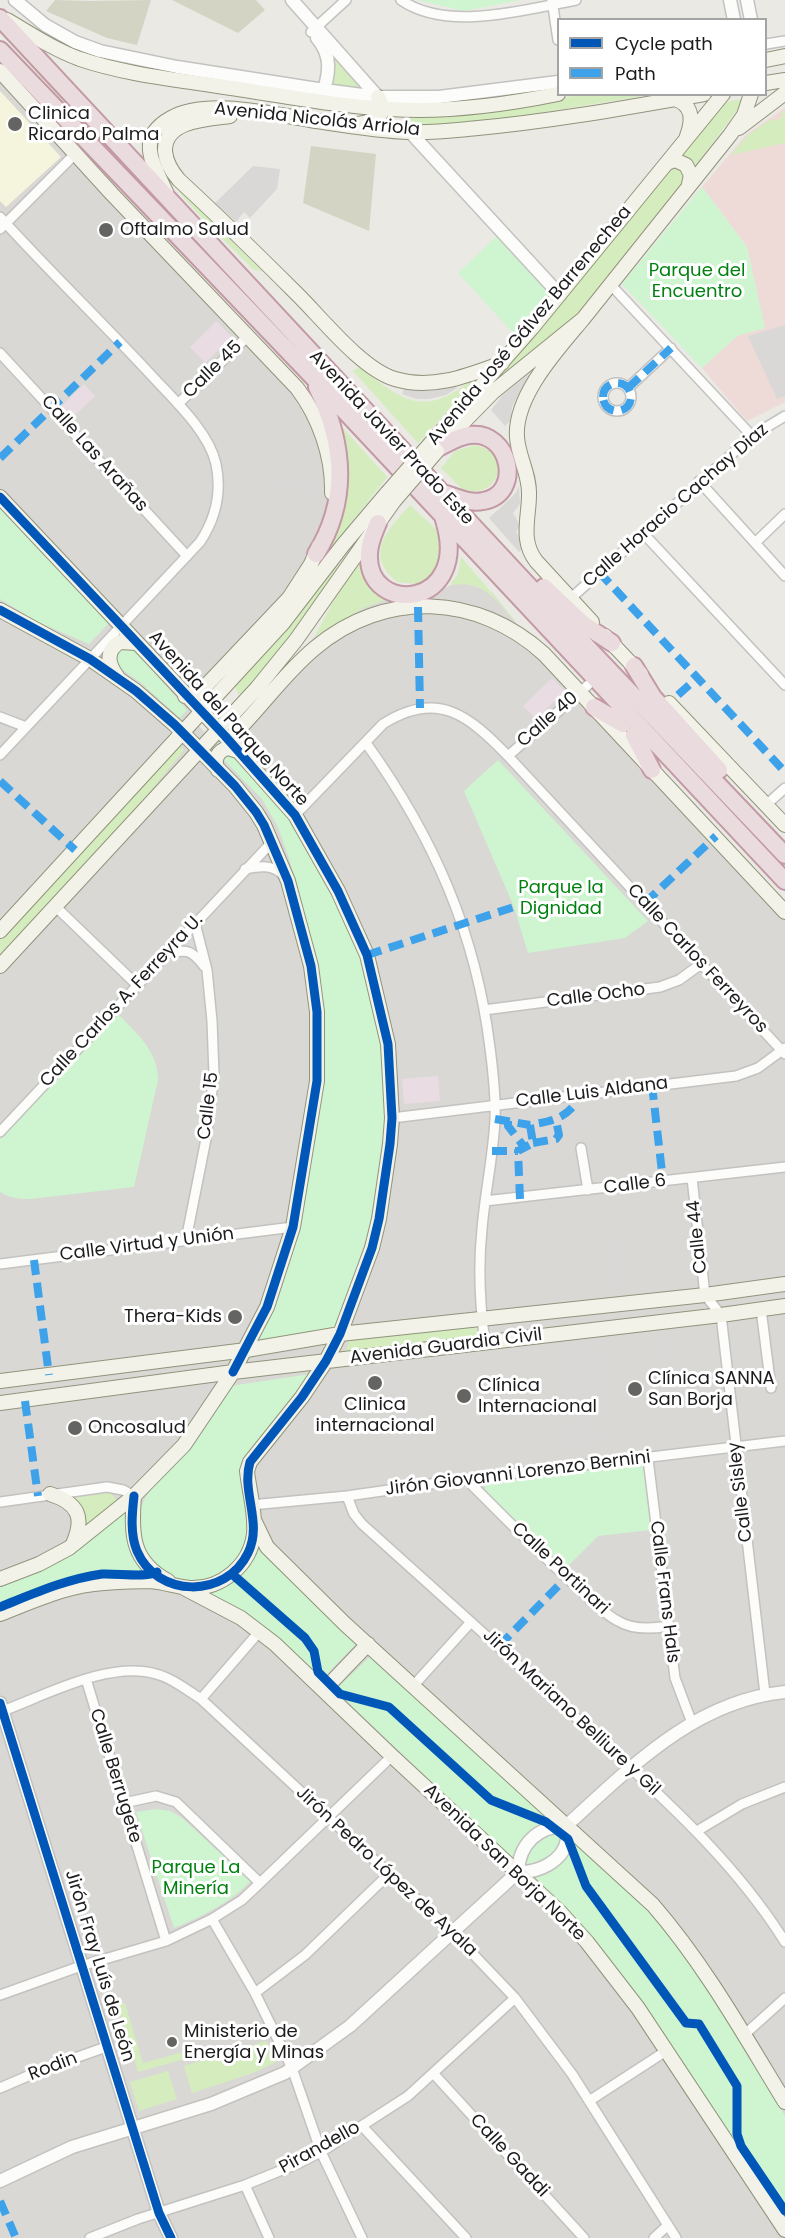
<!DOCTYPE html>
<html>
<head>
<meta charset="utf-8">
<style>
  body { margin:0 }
  #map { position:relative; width:785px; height:2238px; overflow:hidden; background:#eae9e4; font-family:Poppins,sans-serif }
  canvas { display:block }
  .legend { position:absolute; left:557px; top:18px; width:210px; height:78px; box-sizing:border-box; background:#fff; border:2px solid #a4a4a4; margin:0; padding:8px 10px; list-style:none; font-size:18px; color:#1c1c1c }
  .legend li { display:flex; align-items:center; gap:12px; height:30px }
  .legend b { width:30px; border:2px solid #a4a4a4 }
</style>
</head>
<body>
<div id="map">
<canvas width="785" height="2238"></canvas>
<ul class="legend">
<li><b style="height:8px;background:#0057b8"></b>Cycle path</li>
<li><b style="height:8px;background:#3da2ea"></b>Path</li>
</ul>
</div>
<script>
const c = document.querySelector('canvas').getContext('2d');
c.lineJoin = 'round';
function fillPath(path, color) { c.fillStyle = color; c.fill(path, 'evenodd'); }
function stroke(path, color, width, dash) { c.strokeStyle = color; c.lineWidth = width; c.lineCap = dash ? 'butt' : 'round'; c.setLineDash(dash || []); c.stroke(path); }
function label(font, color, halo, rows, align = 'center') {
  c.font = font + ' Poppins,sans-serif'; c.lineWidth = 6; c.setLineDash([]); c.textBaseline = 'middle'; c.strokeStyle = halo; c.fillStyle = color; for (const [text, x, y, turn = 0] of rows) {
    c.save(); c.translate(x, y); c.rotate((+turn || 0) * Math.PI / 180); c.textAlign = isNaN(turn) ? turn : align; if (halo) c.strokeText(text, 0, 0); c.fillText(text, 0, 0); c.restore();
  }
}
const residential = new Path2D(`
  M0 65 341 430 348 470 296 602 190 718 214 741 237 721 328 622 375 596 398 601 427 598 458 581 492 592 517 624 525 630 785 901V2238H0Z`);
const commercial = new Path2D(`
  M785 108V402L747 421 702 368 737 336 764 327 747 247 702 187 747 134Z`);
const industrial = new Path2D(`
  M217 321 232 337 205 363 190 347Z
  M84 384 95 396 72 418 61 407Z
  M552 678 565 691 536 719 523 706Z
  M438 1076 440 1101 404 1104 402 1079Z`);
const education = new Path2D(`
  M0 91 61 157 6 207 0 201Z`);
const construction = new Path2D(`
  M55 0 89 1 151 0 137 45 107 38 46 11Z
  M172 0H256L265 10 238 33Z
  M311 146 376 154 369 231 303 203Z`);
const grass = new Path2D(`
  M0 29 180 219 176 223 0 33Z
  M333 52 371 92 330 87Z
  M580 95H649L472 124 408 125 400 113 493 108Z
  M746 98 602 291 564 330 495 384 492 381 722 103Z
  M785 111V143L731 155 748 135 771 119V121L782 118 781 113Z
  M170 130 160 149 229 234V239L263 272 253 269C231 246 167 188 160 160 158 149 160 143 163 133Z
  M359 367C400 398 422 419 469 382L473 383 418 443 353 371Z
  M334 418 387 477 323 559 320 555 333 532Z
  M476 445C490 450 497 454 501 468 492 488 487 491 465 492L441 468 455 451Z
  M410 505 438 531 443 555 432 577 418 584 397 582C363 553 388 530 410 505Z
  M358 555 369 578 394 598C361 606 345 618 318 637L316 634Z
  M461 557 515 620H513C496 599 483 580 452 585L451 583 458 574Z
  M335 564 339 565 288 642 243 694H238L234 684C273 650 308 608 335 564Z
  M179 745 184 750 139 805 0 955V939Z
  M481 1324 482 1336 344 1355 349 1341Z
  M109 1491 117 1500 116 1505 88 1527 84 1525 83 1513 75 1499 79 1493Z
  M125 2003 143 2063 201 2047 203 2054 138 2072 118 2005Z
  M266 2041 276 2062 253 2073 192 2093 184 2066Z
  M168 2071 177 2099 139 2111 130 2082Z`);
const park = new Path2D(`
  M418 0H521L464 11Z
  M702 187 747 247 765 328 737 336 702 368 622 284Z
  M497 236 551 295 516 336 458 273Z
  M0 507 109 623 89 644 38 622 0 599Z
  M121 648 134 649 187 710 180 718 140 682 117 666 115 656Z
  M228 752 297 826 344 915 360 957 385 1065V1129L371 1223 336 1330 256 1344 282 1288 293 1247 320 1100 309 936 290 861 278 827 262 799 222 758Z
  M498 760 648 921 625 938 528 953 514 907 464 791Z
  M117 1013C136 1033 158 1050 158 1080L134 1187 30 1199C18 1199 10 1198 0 1192V1137Z
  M310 1374C288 1402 258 1439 243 1472 241 1477 243 1484 244 1489 247 1515 252 1542 233 1563 201 1598 147 1579 140 1534 139 1526 138 1519 140 1511 146 1489 173 1464 188 1445 203 1426 216 1406 230 1386Z
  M643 1464 651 1530 598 1536 564 1570 485 1493V1486L491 1480Z
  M129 1510 141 1567 148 1575 70 1580 0 1608V1587C51 1565 85 1544 129 1510Z
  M260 1544 357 1643 322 1679C287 1647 251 1618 210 1593 235 1584 250 1568 260 1544Z
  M373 1654 554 1821C529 1829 523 1835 513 1859L335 1690Z
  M156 1809 170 1811 181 1817 251 1881C229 1903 203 1916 174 1928L136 1812Z
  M557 1833H560L561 1837C555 1857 544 1863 525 1866L523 1861C531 1847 540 1836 557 1833Z
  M571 1840 631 1890 665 1928 719 2007 785 2116V2219L711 2111 532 1878Z`);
const parking = new Path2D(`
  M253 166 280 169 277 189 250 218 244 212 236 222 215 203Z
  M785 325V396L777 399 748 336Z
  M531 372 512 407 511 420 505 426 491 410 503 395Z
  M454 383 457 388 446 395 429 399H416L402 394 405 386 425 390 440 389Z
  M319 477 321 495 273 492 271 478Z
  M519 486 520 504 513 513 520 525 516 532 524 548 519 552 489 518 515 494Z
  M445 589 464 590 477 594 490 604 496 617 437 599Z
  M593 1108V1132L531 1141 530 1188 494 1193 499 1115Z
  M624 1237 630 1288 612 1290 607 1239Z
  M674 1332 682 1394 701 1392 703 1405 666 1410 657 1334Z
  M601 1339 611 1417 601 1419 605 1446 559 1452 555 1425 591 1421 581 1342Z
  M579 1343 590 1419 566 1422 556 1346Z
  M404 1371 414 1440 396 1442 386 1374Z
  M352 1373 354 1422 318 1397 329 1377Z`);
const minor = new Path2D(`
  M401 0C447 32 524 10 576 0
  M552 0 558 40
  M311 32 346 0
  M766 44 785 41
  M0 217C49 271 102 322 152 376 174 400 209 432 216 464 222 493 216 518 200 542L0 755
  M0 229 75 154
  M610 284 752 436
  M0 353 187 556
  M603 397a14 14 0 1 1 28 0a14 14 0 1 1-28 0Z
  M628 388 671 348
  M178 404 248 336
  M699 481 785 576
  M643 533 785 685
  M755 543 785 514
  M570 599 752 436 785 416
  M0 717 26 727
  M366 743C433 836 476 933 490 1048 493 1071 496 1096 495 1120 493 1157 485 1193 482 1229 478 1267 480 1306 485 1343
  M508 756 588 685
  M766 805 785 788
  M295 815 383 724C438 689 469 716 508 756L785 1054
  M245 869C260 866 273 864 284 876
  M56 907 137 985
  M166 954C186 949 191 949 204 966
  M484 1010 660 987 679 980 701 964
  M392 1118 736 1076 758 1068 785 1048
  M0 1132 272 842
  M581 1148 588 1190
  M692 1178 705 1295 721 1315 765 1694
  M485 1201 785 1167
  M186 1240 206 1139 214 1074 212 1021 207 970 195 923
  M0 1264 293 1227
  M761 1309 771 1388
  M648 1459 675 1678 692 1723
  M466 1479C503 1516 540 1554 579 1589 591 1600 604 1614 618 1621 633 1630 652 1629 668 1626
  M347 1496 354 1514 362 1524C440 1594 518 1664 595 1735 664 1799 735 1862 785 1942
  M0 1502 107 1487 123 1490 134 1496
  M251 1505 347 1496 466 1479 785 1441
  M86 1679 166 1941
  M414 1685 471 1622
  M201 1699 259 1632
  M0 1712C44 1696 109 1660 156 1674 172 1678 187 1690 201 1699L452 1932 515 1998 572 2074 676 2238
  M124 1803 156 1796 176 1802 260 1883
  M697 1831 742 1804 785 1787
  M212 1919 255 1993 292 2068 321 2152 362 2238
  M255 1993 305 1955 389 1874
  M0 1995 81 1966 166 1941 212 1919 242 1900 260 1883 392 1756
  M744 2035 785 1998
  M433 2073 584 2238
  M0 2088 44 2069 106 2047
  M589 2101 666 2051
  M362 2126 466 2238
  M245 2185 269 2238
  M90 2238 138 2219 245 2185 297 2164 321 2152 408 2096 515 1998
  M654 2238 667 2226`);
const tertiary = new Path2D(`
  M15 0 45 25 75 42 100 51 177 67 324 90 378 97H439L558 82
  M292 0 378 97
  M730 0 734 20
  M747 0 751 20
  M317 38C333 56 329 75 322 97
  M410 132 560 295
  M0 1703 159 2213 171 2238
  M518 1872C519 1844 538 1826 566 1826 630 1768 694 1701 785 1692
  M518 1872C537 1873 563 1862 567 1840 568 1836 567 1830 566 1826
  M0 2181 72 2147 211 2104 285 2073 350 2026 518 1872`);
const secondary = new Path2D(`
  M7 20C31 34 53 49 80 59 124 74 173 79 218 86 275 94 333 106 390 109 446 113 504 105 558 94
  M766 60 785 56
  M0 71 112 194 297 388C319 417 333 456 332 493
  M766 83 785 80
  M675 99C693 105 693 120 687 136
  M230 116C208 119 164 120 165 151 166 163 172 172 179 180 219 217 257 254 295 292 321 317 361 369 395 379 432 390 467 376 502 363
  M358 124C375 121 389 116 378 97
  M739 128 785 93
  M667 163 675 160 686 165 691 175 689 184
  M166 192C153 163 135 138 171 118 206 98 272 114 310 120 343 125 377 131 410 132 433 133 456 130 478 128 554 121 629 107 704 94
  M583 319C558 349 514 396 517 437 518 456 530 475 529 495 529 518 520 540 536 561L592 622
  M444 442 493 392 583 319 730 135 744 115 751 94
  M430 444 532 328 723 94
  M0 497 225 736 295 815 338 891 367 955 388 1044 392 1118 390 1144 379 1219 372 1248 340 1334 326 1361 302 1397 250 1462 247 1471C249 1491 256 1513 254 1534 250 1565 222 1589 190 1588 177 1587 164 1582 150 1581 135 1581 119 1582 104 1583 67 1585 34 1601 0 1614
  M0 610 90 659 136 691 175 725 235 786 256 812 264 825 288 881 311 966 317 1012V1081L293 1227 267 1307 233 1372 184 1445 134 1496 69 1548 39 1564 0 1579
  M605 636 641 674
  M117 676C108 664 105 651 120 642L136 643
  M185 696 199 693 289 598 311 564 319 546
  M669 703 785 825
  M234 747 235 737 240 728C265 702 287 671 315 648 385 589 478 594 544 654L785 912
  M218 770C213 760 217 751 228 748L238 751
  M0 931 283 623 343 545 387 493
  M0 966 257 688 296 640 394 501
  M0 1381 246 1350 340 1334 705 1295 785 1284
  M0 1403 233 1372 721 1315 785 1306
  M50 1494C78 1503 85 1517 73 1544
  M134 1496C131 1534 131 1561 168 1581
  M255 1522 267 1547 345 1624 653 1905C705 1965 744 2035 785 2102
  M184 1588 241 1618 275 1644 392 1756 560 1912 587 1942 638 2008 785 2230
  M324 1690 368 1644`);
const motorway = new Path2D(`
  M0 18 527 584 785 855
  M0 50 311 375 785 881
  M440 447C450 442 459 436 470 435 510 430 524 494 483 501 469 504 456 497 443 493
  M378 523C374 533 369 543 369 554 366 617 472 609 444 520
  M316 554C350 499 344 443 317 387
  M544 587 583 624 612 643
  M634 666 653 697 719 770
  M594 707 623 724
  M634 735 652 770`);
const secondaryBridge = new Path2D(`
  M387 493 430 444
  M394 501 437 451`);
const quiet = new Path2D(`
  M603 397a14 14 0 1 1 28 0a14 14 0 1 1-28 0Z
  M628 388 671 348
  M0 458 120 342
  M599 572 785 772
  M418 607 420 708
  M678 695 697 678
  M0 781 75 850
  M645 903 716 836
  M367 955 514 907
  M652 1085 663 1181
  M495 1119 530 1125
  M508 1121V1126L525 1148
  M533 1143 556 1139 559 1135 556 1120
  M492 1151H518
  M520 1199 518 1151 533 1143 530 1125C550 1121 563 1120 576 1103L575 1095
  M34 1260 49 1375
  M25 1401 38 1496
  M499 1646 566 1578
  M0 2201 16 2238`);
const cycleway = new Path2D(`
  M0 497 225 736 295 815 338 891 367 955 388 1044 392 1118 390 1144 379 1219 372 1248 340 1334 326 1361 302 1397 250 1462C241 1492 263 1523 248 1553 226 1599 157 1598 137 1551 130 1534 132 1514 134 1496
  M0 610 90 659 136 691 175 725 235 786 256 812 264 825 288 881 311 966 317 1012V1081L293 1227 267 1307 233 1372
  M232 1574 305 1638 314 1651 318 1672 340 1694 389 1707 491 1800 546 1822 568 1839 586 1886 686 2023 699 2024 737 2086V2134L741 2146 785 2211
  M0 1607C33 1594 66 1579 102 1574 116 1573 148 1578 157 1572
  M0 1703 159 2213 171 2238`);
const markers = [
  [15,124,8,"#646462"],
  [106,230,8,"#646462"],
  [235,1317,8,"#646462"],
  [375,1383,8,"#646462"],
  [635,1389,8,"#646462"],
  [464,1396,8,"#646462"],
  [75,1428,8,"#646462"],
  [172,2042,6,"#646462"]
];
const poiNames = [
  ["Clinica",28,114],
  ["Ricardo Palma",28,135],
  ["Oftalmo Salud",120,230],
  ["Thera-Kids",222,1317,"right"],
  ["Clínica SANNA",648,1379],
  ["San Borja",648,1400],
  ["Clínica",478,1386],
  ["Internacional",478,1407],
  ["Clinica",375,1405,"center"],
  ["internacional",375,1426,"center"],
  ["Oncosalud",88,1428],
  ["Ministerio de",184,2032],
  ["Energía y Minas",184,2053]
];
const streetNames = [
  ["Avenida Nicolás Arriola",317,120,6],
  ["Avenida José Gálvez Barrenechea",530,326,-50],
  ["Calle 45",213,370,-44],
  ["Avenida Javier Prado Este",391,438,47],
  ["Calle Las Arañas",94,454,48],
  ["Calle Horacio Cachay Diaz",676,506,-41],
  ["Avenida del Parque Norte",228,719,48],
  ["Calle 40",548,720,-41],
  ["Calle Carlos Ferreyros",697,959,47],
  ["Calle Ocho",596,996,-7],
  ["Calle Carlos A. Ferreyra U.",122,1001,-47],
  ["Calle Luis Aldana",592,1093,-7],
  ["Calle 15",209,1106,-83],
  ["Calle 6",635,1185,-7],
  ["Calle 44",698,1237,-96],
  ["Calle Virtud y Unión",147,1245,-7],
  ["Avenida Guardia Civil",446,1347,-7],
  ["Jirón Giovanni Lorenzo Bernini",518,1474,-7],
  ["Calle Sisley",741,1492,-97],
  ["Calle Portinari",560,1569,43],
  ["Calle Frans Hals",664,1592,83],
  ["Jirón Mariano Belliure y Gil",571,1713,43],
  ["Calle Berrugete",115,1776,73],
  ["Avenida San Borja Norte",504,1863,44],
  ["Jirón Pedro López de Ayala",386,1872,43],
  ["Jirón Fray Luís de León",99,1966,73],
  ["Rodin",53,2067,-21],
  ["Pirandello",320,2148,-29],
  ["Calle Gaddi",509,2156,47]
];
const parkNames = [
  ["Parque del",697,271],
  ["Encuentro",697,292],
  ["Parque la",561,888],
  ["Dignidad",561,909],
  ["Parque La",196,1868],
  ["Minería",196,1889]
];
fillPath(residential, '#d9d8d5');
fillPath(commercial, '#eedbd7');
fillPath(industrial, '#e9dce3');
fillPath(education, '#f5f5dd');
fillPath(construction, '#d4d4c5');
fillPath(grass, '#d5ecbf');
fillPath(park, '#cef5d0');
fillPath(parking, '#d9d8d6');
stroke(minor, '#c3c2c0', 12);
stroke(tertiary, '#c3c2c0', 15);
stroke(secondary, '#91947c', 16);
stroke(motorway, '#c299a4', 20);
stroke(minor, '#fcfcfb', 9);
stroke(tertiary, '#fcfcfb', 12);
stroke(secondary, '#f2f2e8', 14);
stroke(motorway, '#eadcde', 16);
stroke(secondaryBridge, '#91947c', 16, []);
stroke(secondaryBridge, '#f2f2e8', 14);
stroke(quiet, '#3da2ea', 8, [15, 8]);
stroke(cycleway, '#0057b8', 9);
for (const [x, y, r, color] of markers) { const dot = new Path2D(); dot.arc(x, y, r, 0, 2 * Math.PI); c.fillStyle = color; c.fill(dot); stroke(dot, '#fff', 2); }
label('18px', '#1c1c1c', '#fff', poiNames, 'left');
label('18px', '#1c1c1c', '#fff', streetNames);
label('18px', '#028110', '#fff', parkNames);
</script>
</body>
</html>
